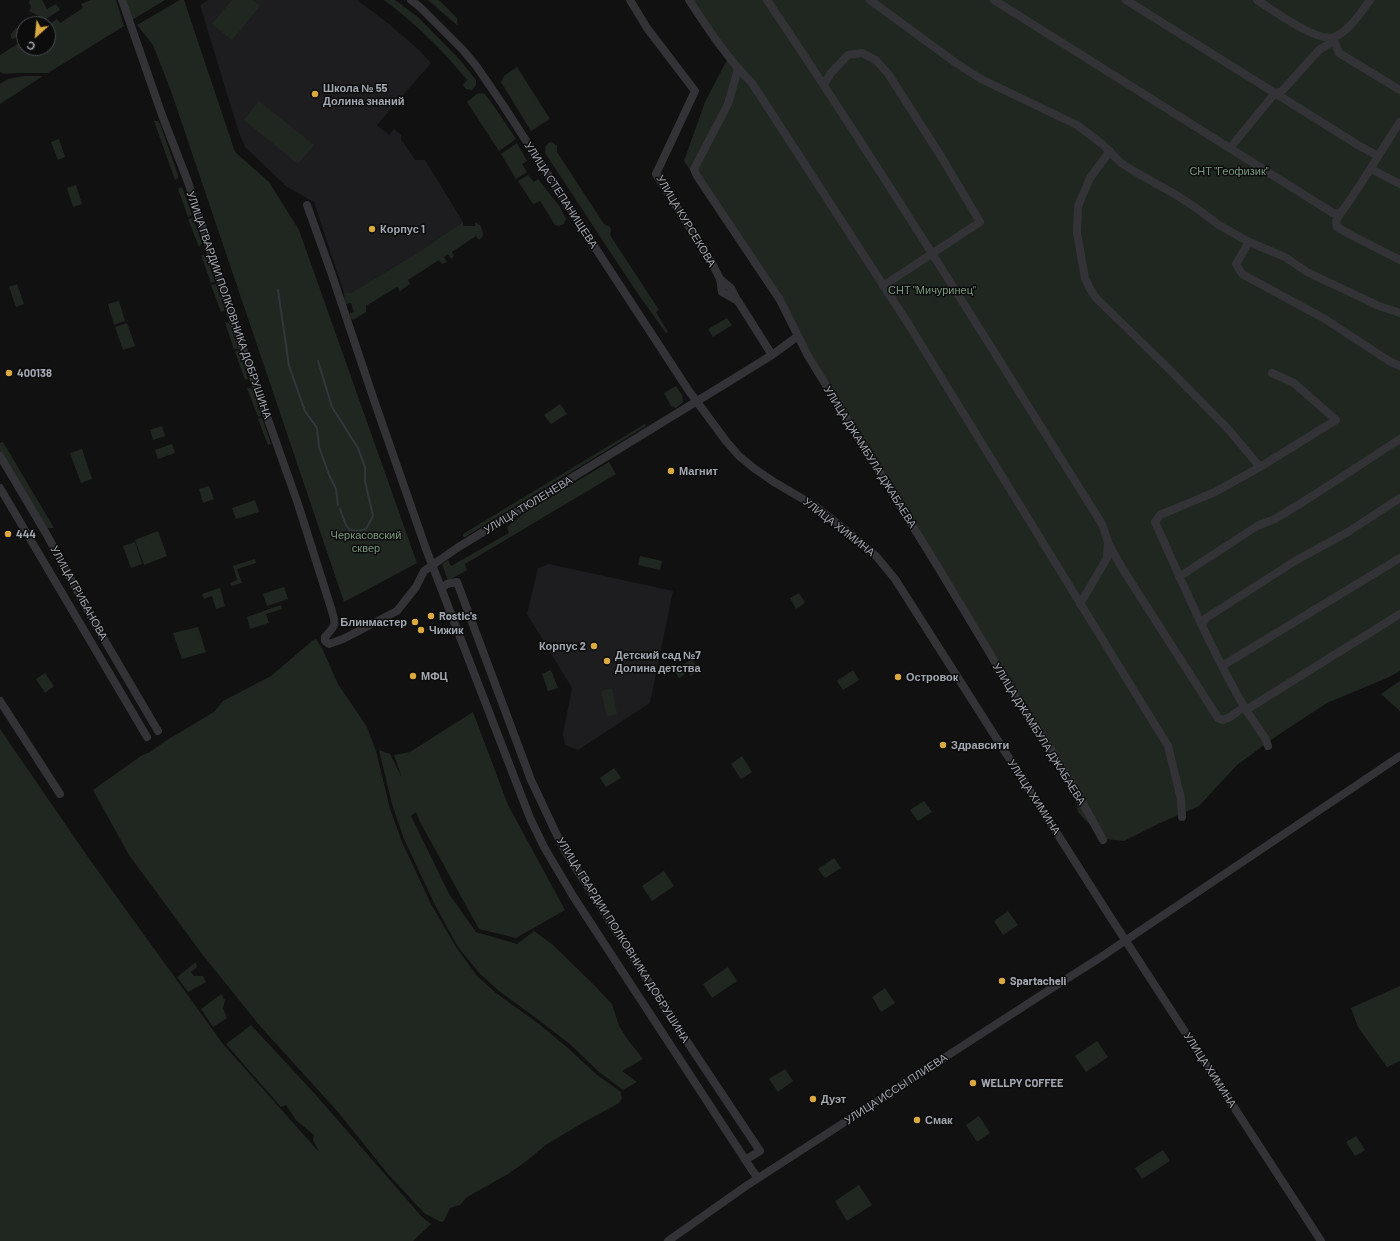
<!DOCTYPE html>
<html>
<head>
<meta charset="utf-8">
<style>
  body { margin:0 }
  #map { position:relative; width:1400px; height:1241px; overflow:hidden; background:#111112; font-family:Barlow,sans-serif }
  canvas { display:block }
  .north { position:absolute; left:16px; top:16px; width:40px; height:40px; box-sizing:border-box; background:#0c0c0d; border:1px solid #494a4f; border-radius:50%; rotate:207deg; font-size:11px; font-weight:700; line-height:16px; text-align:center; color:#a4a8b1 }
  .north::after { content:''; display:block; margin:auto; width:14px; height:18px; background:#daa942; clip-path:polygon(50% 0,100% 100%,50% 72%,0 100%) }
</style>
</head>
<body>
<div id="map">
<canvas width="1400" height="1241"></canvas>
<div class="north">С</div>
</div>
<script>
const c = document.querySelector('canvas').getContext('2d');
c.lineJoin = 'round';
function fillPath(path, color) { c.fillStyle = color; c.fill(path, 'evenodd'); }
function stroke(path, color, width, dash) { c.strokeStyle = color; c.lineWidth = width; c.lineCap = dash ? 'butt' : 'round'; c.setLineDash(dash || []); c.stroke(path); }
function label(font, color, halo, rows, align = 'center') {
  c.font = font + ' Barlow,sans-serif'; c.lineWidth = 3; c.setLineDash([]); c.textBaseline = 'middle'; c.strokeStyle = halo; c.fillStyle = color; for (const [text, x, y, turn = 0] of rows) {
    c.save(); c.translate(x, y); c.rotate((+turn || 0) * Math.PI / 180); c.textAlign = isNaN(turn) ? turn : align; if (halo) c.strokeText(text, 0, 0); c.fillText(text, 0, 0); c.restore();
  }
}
const built = new Path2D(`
  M208 0H357L390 25 418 49 431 63 377 125 389 135 394 129 401 135V139L415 160H425L463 222 421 251 351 293H344L314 202 287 187 245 147 238 130 200 5Z
  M549 564 673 591 650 703 578 750 565 745 563 734 572 688 527 614 538 568Z`);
const green = new Path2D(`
  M30 0H42L47 9 56 4 60 10 38 24H24V33L13 39 11 38V34L16 28 19 29 25 19H28L35 23 39 16 29 11 31 7 29 2Z
  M91 0H116L124 26 48 73H17L4 74 0 72V55L24 40V48H48V25L57 19 60 23 83 8 81 4Z
  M125 0H165L132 20Z
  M180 0H184L235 152 269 182 299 230 417 563 344 602 171 91 153 45 137 25Z
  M232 0H252L260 6 232 40 212 24Z
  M384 0H395L419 18 460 60 476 80V85L472 90 466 89 463 85 467 80C442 49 416 24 384 0Z
  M428 0H438L441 2 457 18 458 26Z
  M692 0H1400V671L1387 678 1327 703 1278 735 1237 765 1199 806 1158 824 1124 841 1106 839 1085 820 1078 812 1076 800 849 430 798 344 778 303 733 233 684 161 705 102 728 58Z
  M517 67 550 119 531 131 501 82 504 76Z
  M24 76H43L0 104V84L8 79Z
  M480 93 485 94 494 106 516 139 499 151 467 102 477 94Z
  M259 101 314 145 298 164 244 120Z
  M154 121H158L160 124 178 175V178L175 180Z
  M59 139 65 157 58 160 51 142Z
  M552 142 557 146V152L604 224 610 227 611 230 610 235 659 310 656 312 668 332 666 333 636 291 545 153 546 146 548 143Z
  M517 143 527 161 522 164 527 172 516 179 501 154Z
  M528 175 534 182 538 179 560 207 566 219 564 224 559 226 555 225 540 201 533 204 518 181Z
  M76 185 82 204 73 207 67 188Z
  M181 187 183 189 192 215 188 217 178 189Z
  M193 218 202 243 199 247 188 219Z
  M463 222V226H475V222C481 224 483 230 483 236L479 240 476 236 452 252 454 256 451 259 448 254 444 257 447 262 442 264 439 260 408 280 410 284 400 291 397 287 366 306V312L353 320 350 318V313L354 312 351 303 345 304 344 293H351L419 252Z
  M201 255H204L207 258 215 282 211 283Z
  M17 284 24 304 16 307 9 287Z
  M216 284 224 308V311L221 312 211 285Z
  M119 301 125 321 114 325 108 304Z
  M727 318 732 325 713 337 708 329Z
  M225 322 229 323 238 348 234 350Z
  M127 323 135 346 123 350 115 327Z
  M239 350 248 379 245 380 235 352Z
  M676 386 682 395 683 402 676 408 671 406 664 393Z
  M247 388 253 389 261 416 258 417Z
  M560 404 567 414 551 424 544 415Z
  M262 418 271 444 268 445 258 419Z
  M645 424 646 426 465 537H463V534Z
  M162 426 165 436 153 440 150 430Z
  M3 442 54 528H47L0 452V443Z
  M172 444 175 453 158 459 155 450Z
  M82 449 92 479 81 483 70 453Z
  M609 462 616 474 465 564 467 570 448 581 442 564 448 560 451 566 509 533 507 527 523 514Z
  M209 486 214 499 203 503 199 489Z
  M255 500 259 512 236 519 232 508Z
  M158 531 167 556 144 565 135 540Z
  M135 542 142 564 131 568 123 546Z
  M640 556 662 561 660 570 638 565Z
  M255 559 256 563 237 569 242 583 231 586 230 583 237 580 233 566Z
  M284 587 288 599 267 606 263 594Z
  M220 588 225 606 216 609 212 596 204 599 202 594Z
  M799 593 805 603 796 609 790 598Z
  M281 605 282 609 266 614 269 623 250 629 247 617Z
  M198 627 206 652 182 659 173 633Z
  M316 639 322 648 338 684 367 727 376 751 390 809 402 842 431 904 456 947 477 976 496 993 539 1024 568 1048 596 1074 621 1092 622 1099 619 1103 586 1121 547 1144 525 1162 508 1174 467 1197 460 1205 450 1208 444 1221 441 1222 424 1213 388 1174 338 1112 260 1026 202 954 129 855 93 790 141 756 150 752 167 740 214 712 223 701 271 676 312 641Z
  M692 659 699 670 691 676 688 672 679 678 674 670Z
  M551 670 558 688 548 691 542 674Z
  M853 670 859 680 843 690 837 681Z
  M45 673 54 686 45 693 36 679Z
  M1400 681V711L1381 694Z
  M612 688 617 714 607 717 601 691Z
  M473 712 508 805 565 910 516 938 479 929 420 822 416 812 411 816 449 894 476 932 517 944 534 931 553 945 594 985 612 1004 619 1026 628 1040 643 1059 622 1071 637 1082 623 1090 599 1072 571 1045 540 1021 499 991 480 974 458 947 434 903 404 839 392 804 379 750 390 754 402 778 394 755 410 752Z
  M0 729 90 860 223 1044 319 1152 313 1140 314 1135 296 1120 286 1105 281 1107 226 1044 251 1025 315 1094 422 1217 431 1224 413 1241H0Z
  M742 756 752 772 741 779 731 764Z
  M614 768 621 778 606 787 600 778Z
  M924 801 932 812 918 821 910 810Z
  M834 858 841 868 825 878 818 869Z
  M664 871 674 886 652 901 642 886Z
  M1008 911 1018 925 1003 935 994 921Z
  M196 962 197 967 191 972 194 976H203L206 982 188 992 177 977Z
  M728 967 737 981 712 998 703 984Z
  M1400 986V1061L1387 1067 1358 1027 1351 1008Z
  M885 988 895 1003 881 1012 872 997Z
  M221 994 225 1000 223 1008 227 1018 213 1027 201 1009Z
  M1097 1041 1108 1057 1086 1072 1075 1056Z
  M785 1069 793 1081 778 1092 769 1079Z
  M979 1116 990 1133 977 1142 966 1125Z
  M1356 1136 1365 1150 1355 1156 1346 1142Z
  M1163 1150 1170 1161 1142 1179 1135 1168Z
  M859 1185 872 1205 847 1221 835 1201Z`);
const stream = new Path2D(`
  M278 290 289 366 305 411 317 428 319 447 330 477 336 489 338 505
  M318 361 332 407 358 448 365 467V481L373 516 366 529 358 531 350 530 346 525 340 509`);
const minor = new Path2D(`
  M122 0 162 115 188 182 231 315 298 504 331 608C336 625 337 624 325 637V641L329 644 343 639 397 611 416 587 424 571 457 548 725 384 772 355 798 336
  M411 0 421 8 463 50 477 67 503 105 598 252 689 391 726 441 739 456 755 469 774 482 815 506 854 537 876 556 895 579 1109 915 1321 1241
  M630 0 647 28 695 91 656 174 712 263 720 279 722 292 738 301 772 355
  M689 0C708 29 727 58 752 83L909 325 1168 746 1181 799 1182 817
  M767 0C883 172 992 349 1102 524L1108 542 1107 558 1080 604
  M870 0 956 63 981 79 1077 125 1102 144 1121 163 1132 170 1178 196 1199 210 1219 225 1249 242 1236 264 1242 274 1325 319 1389 361 1400 366
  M994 0 1333 213 1340 214C1362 185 1379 153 1400 122
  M1126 0 1358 145 1378 156
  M1257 0C1273 10 1317 43 1334 37 1348 33 1361 12 1370 0
  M1333 38 1339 53 1400 90
  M738 69 728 104 694 169 697 176 780 300 808 356 938 567 1025 712 1042 735 1070 780 1103 840
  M824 84 831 73 848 55 862 53 876 60 889 75 942 158 980 222 883 286
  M1230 148 1275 93 1282 91 1319 50 1334 41
  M1110 151 1090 178 1078 206 1077 233 1085 278 1090 289 1096 298 1170 370 1228 429 1260 467 1336 420 1294 383 1272 373
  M1371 169 1400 184
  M307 205 331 272 375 403 426 549 530 818 544 847 573 896 752 1170 758 1178
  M1340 214 1336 221 1337 227 1351 235 1400 260
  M1249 242 1285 257 1307 272 1379 306 1400 313
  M720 279 731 288 737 300
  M0 456 47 535 95 624 158 731
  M1260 467 1215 492 1160 515 1155 522C1184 586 1211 650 1246 710L1400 614
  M0 488 147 737
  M1108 543 1122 568 1218 718 1223 720 1230 717 1244 707
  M1179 577 1257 526 1275 519 1314 495 1400 439
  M442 588 447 584 457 582 531 780 555 831 565 851 678 1028 760 1151 745 1160
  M1202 625 1206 618 1295 561 1348 532 1400 498
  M1222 666 1400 558
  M0 701 60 794
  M1246 710 1265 738 1268 746
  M668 1241 746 1186 1049 990 1098 959 1400 756`);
const markers = [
  [315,94,4,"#daa942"],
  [372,229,4,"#daa942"],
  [9,373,4,"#daa942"],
  [671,471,4,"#daa942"],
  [8,534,4,"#daa942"],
  [431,616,4,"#daa942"],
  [415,622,4,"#daa942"],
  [421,630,4,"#daa942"],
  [594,646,4,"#daa942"],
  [607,661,4,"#daa942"],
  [413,676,4,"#daa942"],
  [898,677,4,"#daa942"],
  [943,745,4,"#daa942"],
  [1002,981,4,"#daa942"],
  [973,1083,4,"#daa942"],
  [813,1099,4,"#daa942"],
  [917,1120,4,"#daa942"]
];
const poiNames = [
  ["Школа № 55",323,88],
  ["Долина знаний",323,101],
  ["Корпус 1",380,229],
  ["400138",17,373],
  ["Магнит",679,471],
  ["444",16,534],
  ["Rostic's",439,616],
  ["Блинмастер",407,622,"right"],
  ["Чижик",429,630],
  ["Корпус 2",586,646,"right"],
  ["Детский сад №7",615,655],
  ["Долина детства",615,668],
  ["МФЦ",421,676],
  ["Островок",906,677],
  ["Здравсити",951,745],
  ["Spartacheli",1010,981],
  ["WELLPY COFFEE",981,1083],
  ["Дуэт",821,1099],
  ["Смак",925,1120]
];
const parkNames = [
  ["СНТ \"Геофизик\"",1229,171],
  ["СНТ \"Мичуринец\"",932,290],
  ["Черкасовский",366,535],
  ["сквер",366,548]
];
const streetNames = [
  ["УЛИЦА СТЕПАНИЩЕВА",561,195,57],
  ["УЛИЦА КУРСЕКОВА",686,221,59],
  ["УЛИЦА ГВАРДИИ ПОЛКОВНИКА ДОБРУШИНА",229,305,71],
  ["УЛИЦА ДЖАМБУЛА ДЖАБАЕВА",870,457,58],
  ["УЛИЦА ТЮЛЕНЕВА",528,505,-31],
  ["УЛИЦА ХИМИНА",839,527,38],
  ["УЛИЦА ГРИБАНОВА",79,593,61],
  ["УЛИЦА ДЖАМБУЛА ДЖАБАЕВА",1039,734,58],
  ["УЛИЦА ХИМИНА",1034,797,57],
  ["УЛИЦА ГВАРДИИ ПОЛКОВНИКА ДОБРУШИНА",623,940,58],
  ["УЛИЦА ХИМИНА",1210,1070,57],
  ["УЛИЦА ИССЫ ПЛИЕВА",896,1089,-33]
];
fillPath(built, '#1d1d1f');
fillPath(green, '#202721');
stroke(stream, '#30373d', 2);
stroke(minor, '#333337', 8);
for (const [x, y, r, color] of markers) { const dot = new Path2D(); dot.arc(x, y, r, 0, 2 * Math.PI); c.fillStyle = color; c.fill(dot); stroke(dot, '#0c0c0d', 1.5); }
label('bold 11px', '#a4a8b1', '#0c0c0d', poiNames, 'left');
label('11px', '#7d9a80', '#0c0c0d', parkNames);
label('11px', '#a4a8b1', '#0c0c0d', streetNames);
</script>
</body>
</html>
